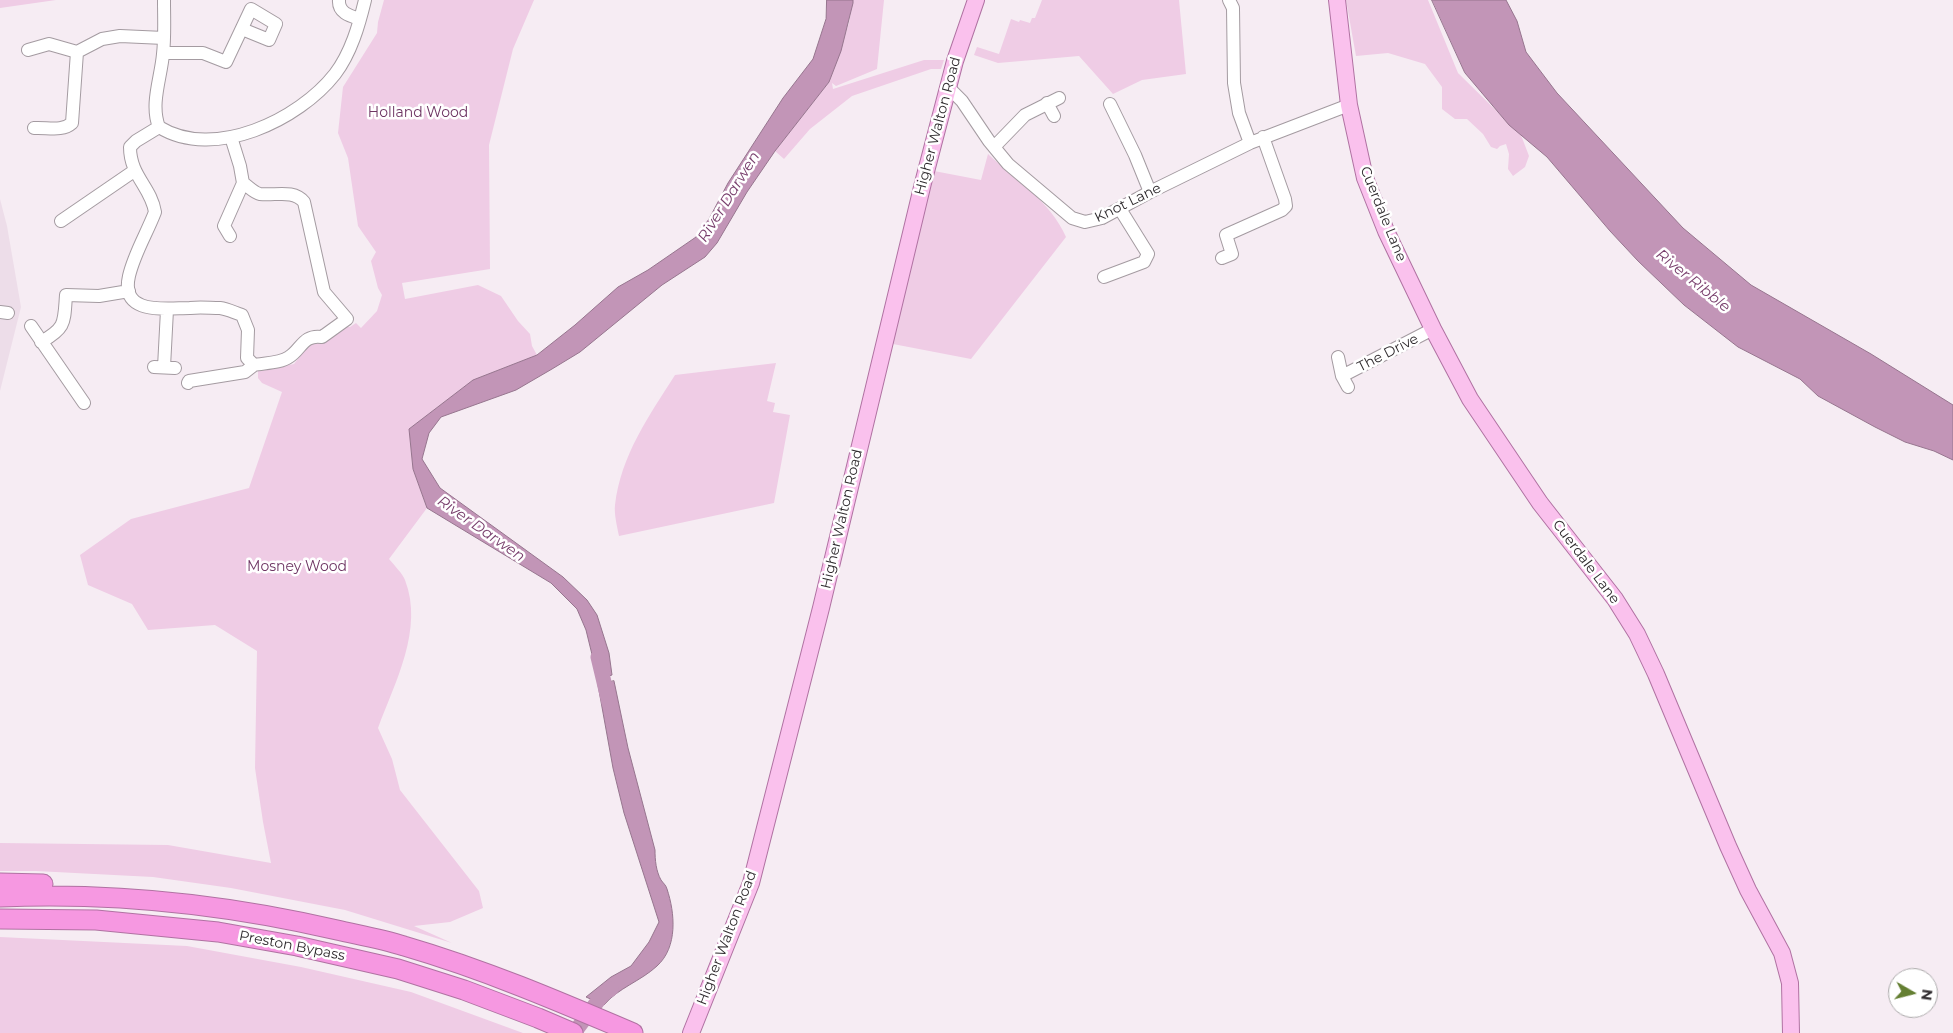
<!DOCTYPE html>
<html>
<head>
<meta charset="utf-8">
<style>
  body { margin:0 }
  #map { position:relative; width:1953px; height:1033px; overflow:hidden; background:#f6ecf3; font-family:Montserrat,sans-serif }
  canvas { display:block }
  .north { position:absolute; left:1888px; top:968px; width:50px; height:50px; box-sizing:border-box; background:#fff; border:1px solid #acaaab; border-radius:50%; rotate:98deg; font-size:14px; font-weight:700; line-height:20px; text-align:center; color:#2f2b2e }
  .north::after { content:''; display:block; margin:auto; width:18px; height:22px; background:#647f32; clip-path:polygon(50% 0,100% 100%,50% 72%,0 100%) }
</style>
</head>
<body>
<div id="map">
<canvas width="1953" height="1033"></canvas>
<div class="north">N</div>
</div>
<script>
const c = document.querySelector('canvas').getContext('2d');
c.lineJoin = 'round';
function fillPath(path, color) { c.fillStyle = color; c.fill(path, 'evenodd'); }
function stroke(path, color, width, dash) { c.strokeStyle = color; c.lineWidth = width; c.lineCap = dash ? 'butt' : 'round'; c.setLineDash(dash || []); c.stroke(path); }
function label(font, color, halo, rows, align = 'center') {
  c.font = font + ' Montserrat,sans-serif'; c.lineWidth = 5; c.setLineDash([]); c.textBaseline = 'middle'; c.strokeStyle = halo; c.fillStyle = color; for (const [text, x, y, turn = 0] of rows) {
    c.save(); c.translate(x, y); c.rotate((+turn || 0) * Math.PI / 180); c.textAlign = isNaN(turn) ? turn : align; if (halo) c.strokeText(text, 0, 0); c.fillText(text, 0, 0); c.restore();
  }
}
const built = new Path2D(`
  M0 199 7 226 21 307 0 391Z`);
const green = new Path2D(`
  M0 0H56L0 8Z
  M384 0H534L513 49 489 145 490 269 402 283 405 299 478 285 501 296 518 321 530 334 532 346 537 355 473 380 409 429 413 469 427 508 389 559C394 565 402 573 405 580 424 629 395 682 378 728L392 759 400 790 479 891 483 908 450 922 414 926 452 943 345 910 231 888 153 877 36 871H0V843L168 845 271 863 263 822 255 768 257 651 215 625 148 630 132 604 88 585 80 555 131 519 249 488 282 392 262 383 258 378V371L294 364 308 346 344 326 350 327 356 323 361 328 377 311 382 295 378 288 371 261 376 252 358 226 348 158 338 133 343 87 377 33 378 22Z
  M853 0H884L877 69 836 86 832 83 833 89 924 60H944L941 69H931L852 96 810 129 784 159 775 151 829 82 849 23Z
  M1042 0H1179L1186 74 1142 80 1113 94 1079 56 998 63 974 55 977 47 999 54 1011 19 1019 22 1020 20 1030 23 1032 18H1035Z
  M1346 0H1428L1458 73 1521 135 1529 156 1525 167 1513 176 1508 169 1509 154 1506 144 1500 146 1497 149 1491 147 1483 134 1467 119H1455L1442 109V87L1425 64 1388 53 1356 56Z
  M988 154C1015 179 1051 202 1066 237L971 359 893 344 934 171 981 180Z
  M776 363 767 401 775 403 773 412 790 415 774 503 619 536C617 526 614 514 615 505 621 455 649 416 675 375Z
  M0 937 187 946 301 967 411 992 523 1033H0Z`);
const water = new Path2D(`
  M827 0H853V3L841 51 829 82 775 151 747 192 717 243 705 257 662 285 580 352 552 369 516 390 441 417 429 433 422 459 440 488 563 577 587 600 597 615 609 653 612 675 598 679 586 630 577 609 551 583 427 508 413 469 409 429 473 380 537 355 575 325 618 287 648 270 696 237 709 219 728 183 783 98 813 59 826 19Z
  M1432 0H1506L1517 21 1526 52 1557 93 1683 228 1751 285 1871 354 1953 405V460L1934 451 1905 442 1875 427 1818 396 1800 379 1738 347 1684 305 1638 261 1610 231 1547 157 1509 125 1465 73Z
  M614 681 628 748 655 850C655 860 656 871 661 880 663 883 666 885 667 889 675 913 678 947 657 966 641 981 618 988 604 1005L586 997 611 977 631 966 649 942 659 922 624 813 613 768 598 685Z`);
const river = new Path2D(`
  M598 657 609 703
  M574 1033 603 994 611 989`);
const minor = new Path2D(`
  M164 0C164 18 165 37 163 54 161 78 150 104 159 127 214 161 299 120 335 74 351 53 359 25 365 0
  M339 0C338 13 350 16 360 19
  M1229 0 1233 8 1234 83 1239 113 1250 143
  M28 50 49 44 77 52
  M164 53H203L226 62 251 9 276 24 269 40 242 29
  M948 87 962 101 989 141 1008 164 1072 218 1085 222 1102 218 1150 192 1250 143 1349 105
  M1047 103 1054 116
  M1110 104 1135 155 1150 192
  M159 127 136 141 130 147C130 176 151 187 155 212 147 233 134 254 129 276 120 316 166 308 190 308 200 307 210 308 220 308 228 309 235 313 242 315L248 330 247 358 254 365
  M34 128C47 127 62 132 72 123L77 52 102 39 120 36 164 38
  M231 137 240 166 243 183C248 186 254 193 260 194 275 196 293 189 304 202L324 292 347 319 322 337C303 334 301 350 289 357 281 363 264 363 254 365
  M994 147 1025 115 1059 98
  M61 221 134 171
  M230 236 224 226 243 183
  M1222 258 1232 254 1226 235 1282 210 1286 206 1285 199 1263 137
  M1104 277 1144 262 1148 254 1120 209
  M0 312 8 313
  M31 326 84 403
  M41 342C66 328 64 323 66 295L99 296 129 291
  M1338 357 1342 376 1348 387
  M154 367 175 368
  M164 367 167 310
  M1342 376 1433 329
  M188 383 189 381 245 372 254 365`);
const major = new Path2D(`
  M1337 0 1349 105 1365 178 1386 231 1433 329 1470 399 1540 503 1615 599 1637 634 1656 674 1728 846 1748 890 1782 953 1790 983 1791 1033
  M691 1033 751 883 821 608 923 183 955 61 976 0`);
const highway = new Path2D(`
  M0 883 43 884
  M0 897C116 892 225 904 337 930 359 935 382 939 404 946 483 969 558 1001 633 1033
  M0 919 96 920 218 932 297 946 398 969 464 990 538 1018 573 1033`);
const parkNames = [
  ["Holland Wood",418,113],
  ["Mosney Wood",297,567]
];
const streetNames = [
  ["Higher Walton Road",938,126,-75],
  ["Knot Lane",1128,203,-26],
  ["Cuerdale Lane",1383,214,68],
  ["The Drive",1388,353,-27],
  ["Higher Walton Road",842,519,-77],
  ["Cuerdale Lane",1586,562,53],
  ["Higher Walton Road",727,938,-69],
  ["Preston Bypass",292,946,11]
];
const waterNames = [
  ["River Darwen",729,197,-58],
  ["River Ribble",1693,281,39],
  ["River Darwen",481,529,35]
];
fillPath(built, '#eddde9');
fillPath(green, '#efcce5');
fillPath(water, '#c295b7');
stroke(water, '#96758e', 1);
stroke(river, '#c295b7', 15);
stroke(minor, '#a49ba1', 14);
stroke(major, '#b072a2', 18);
stroke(highway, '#b072a2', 21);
stroke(minor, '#fff', 12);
stroke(major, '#fac1ed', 16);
stroke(highway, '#f698e1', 19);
label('14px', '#6e3563', '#fff', parkNames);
label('14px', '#2f2b2e', '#fff', streetNames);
label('italic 15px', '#783e6c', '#fff', waterNames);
</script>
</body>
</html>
